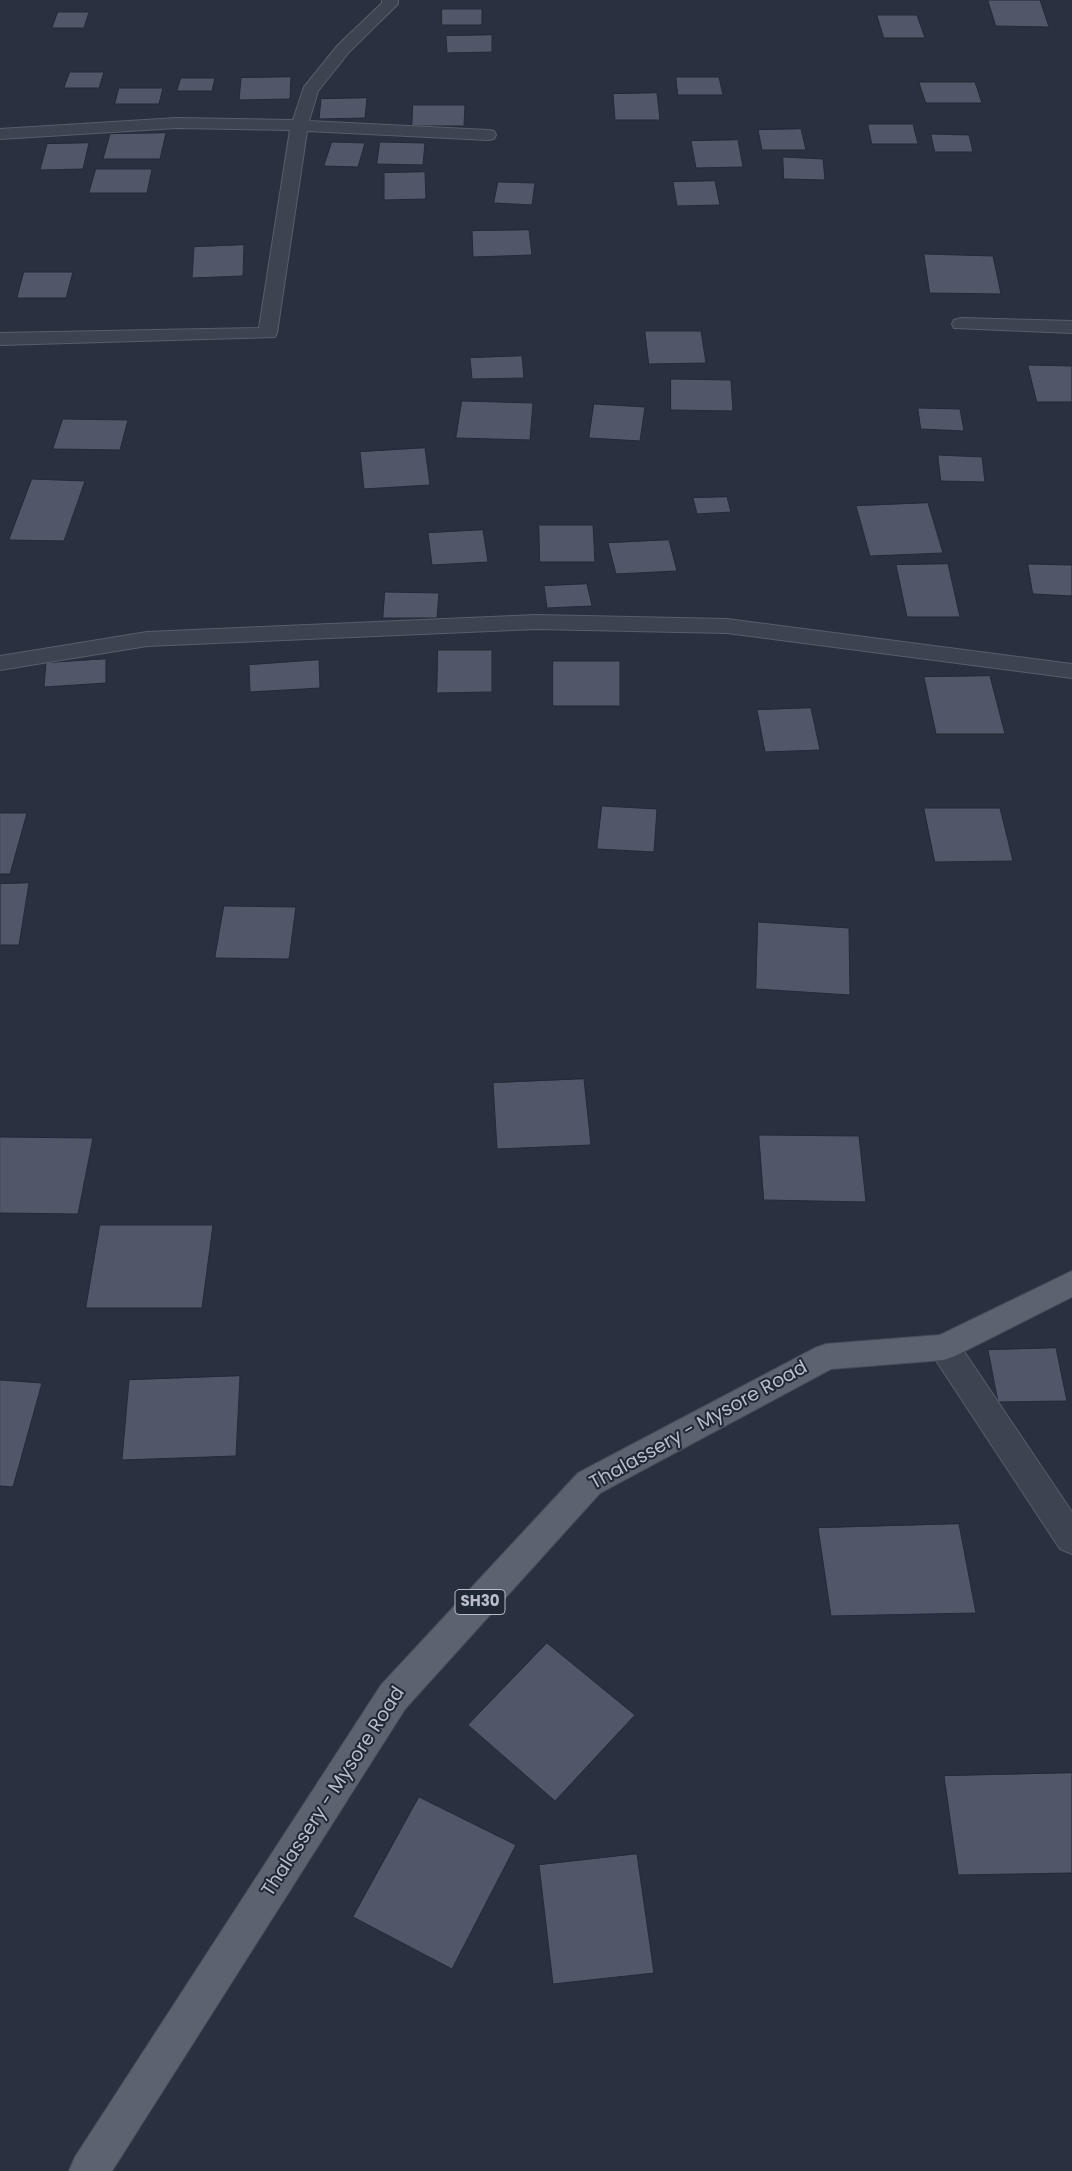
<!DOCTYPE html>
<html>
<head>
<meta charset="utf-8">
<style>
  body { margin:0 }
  canvas { display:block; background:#293040 }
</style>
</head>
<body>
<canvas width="1072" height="2171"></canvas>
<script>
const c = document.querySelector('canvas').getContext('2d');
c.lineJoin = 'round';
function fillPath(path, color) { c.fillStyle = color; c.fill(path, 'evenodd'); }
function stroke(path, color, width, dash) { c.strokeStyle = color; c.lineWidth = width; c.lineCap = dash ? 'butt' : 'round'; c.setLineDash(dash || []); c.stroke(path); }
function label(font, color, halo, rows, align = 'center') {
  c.font = font + ' Poppins,sans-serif'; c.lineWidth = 4; c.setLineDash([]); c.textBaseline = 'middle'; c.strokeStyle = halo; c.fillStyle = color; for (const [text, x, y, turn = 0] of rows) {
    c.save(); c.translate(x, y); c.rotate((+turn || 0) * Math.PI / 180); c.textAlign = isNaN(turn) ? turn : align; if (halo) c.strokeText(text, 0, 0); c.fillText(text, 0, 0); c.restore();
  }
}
const building = new Path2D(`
  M988 0H1040L1049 27 996 26Z
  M442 9H482V25H442Z
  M58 12H89L84 28H52Z
  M877 15H917L925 38H884Z
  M492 35V52L447 53 446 36Z
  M70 72H104L99 88H64Z
  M291 77 290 99 239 100 241 78Z
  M676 77H719L723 95H678Z
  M181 78H215L212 91H177Z
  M919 82H975L982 103H926Z
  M119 88H163L159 104H115Z
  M657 93 660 120H615L613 94Z
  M367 98 365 118 319 119 321 99Z
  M413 105H465L464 126H412Z
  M868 124H913L918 144H872Z
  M801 129 806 150H762L758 130Z
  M166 133 160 159H103L110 134Z
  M931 134 969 135 973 152H935Z
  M738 140 743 167 696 168 691 141Z
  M332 142 365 143 358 167 324 166Z
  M380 142 425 143 423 165 377 164Z
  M89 143 83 169 40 170 47 144Z
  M783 157 823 159 825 180 784 179Z
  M96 169H152L147 193H89Z
  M425 172 426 199 384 200V173Z
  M715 181 720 205 677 206 673 182Z
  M498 182 535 183 532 205 494 203Z
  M529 230 532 255 473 257 472 231Z
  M244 245 243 276 192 278 194 247Z
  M924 254 993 256 1001 294 930 293Z
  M24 272H73L66 298H17Z
  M645 331H701L706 363 649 364Z
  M522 356 524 378 472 379 470 358Z
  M1028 365 1072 366V402H1037Z
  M671 379 731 380 733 411 671 410Z
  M462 401 533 403 530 440 456 438Z
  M594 404 645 407 640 441 589 438Z
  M918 408 960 409 964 431 921 429Z
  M63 419 128 420 120 450 53 449Z
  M425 448 430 485 364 489 360 452Z
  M938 455 982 457 985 482 941 481Z
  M32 479 85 481 64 541 9 540Z
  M727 497 731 512 697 514 693 498Z
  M928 503 943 553 870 556 856 506Z
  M539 525H593L595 562H540Z
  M483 530 488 562 432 565 428 533Z
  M669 540 677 571 616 574 608 543Z
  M948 564 960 617H907L896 565Z
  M1028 564 1072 565V596L1033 594Z
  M587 584 592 606 547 608 544 586Z
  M385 592 439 593 437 618H383Z
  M438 650H492V692L437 693Z
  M106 659V683L44 687 46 663Z
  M319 660 320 688 250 692 249 665Z
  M553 661H620V706H553Z
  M990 676 1005 734H936L924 677Z
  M811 708 820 750 765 752 757 710Z
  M602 806 657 809 654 852 597 849Z
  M924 808H1000L1013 861 935 862Z
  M0 813H27L10 874H0Z
  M29 883 19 945H0V884Z
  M224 906 296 907 289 959 215 958Z
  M758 922 849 928 850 995 756 989Z
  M584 1079 591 1145 497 1149 493 1083Z
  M759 1135 859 1136 866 1202 764 1200Z
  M0 1137 93 1138 78 1214 0 1213Z
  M100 1225H213L202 1308H86Z
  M1056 1348 1067 1401 998 1402 988 1350Z
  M240 1376 236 1456 122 1460 129 1380Z
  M0 1380 42 1383 13 1487 0 1486Z
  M959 1524 976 1613 831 1616 818 1528Z
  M547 1643 635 1715 555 1801 468 1725Z
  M1072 1773V1873L958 1875 944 1776Z
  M419 1797 516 1845 452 1969 353 1917Z
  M637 1854 654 1973 553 1984 539 1865Z`);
const minor = new Path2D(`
  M382 0H398V4L350 51 318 91 309 121 488 130 494 131 496 135 494 139 488 140 307 131 277 333 275 337 0 345V333L259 328 290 130 177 128 0 139V129L177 118 293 120 304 87 338 45 382 3Z
  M961 318 1072 321V333L954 328 952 324 954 320Z
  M536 615 727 619 1072 664V678L727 633 536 629 147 646 0 670V656L147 632Z
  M944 1334 955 1338 1072 1512V1554L1060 1549 933 1356 929 1347 933 1338Z`);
const major = new Path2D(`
  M1072 1271V1297L955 1356 944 1360 831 1369 600 1493 405 1709 112 2171H69L75 2157 381 1685 578 1473 815 1348 826 1344 940 1335Z`);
const shields = [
  [480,1602,50]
];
const shieldNames = [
  ["SH30",480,1602]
];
const nearStreetnames = [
  ["Thalassery - Mysore Road",699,1426,-29],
  ["Thalassery - Mysore Road",334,1792,-57]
];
fillPath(building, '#4f5768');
stroke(building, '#232a37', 1);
stroke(minor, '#575e6a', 2);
stroke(major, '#464c59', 2);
fillPath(minor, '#3d4350');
fillPath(major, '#5b6270');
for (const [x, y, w] of shields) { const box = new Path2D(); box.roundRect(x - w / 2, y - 12.5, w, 25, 4); c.fillStyle = '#212835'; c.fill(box); stroke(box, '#b9beca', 1); }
label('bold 15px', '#b9beca', null, shieldNames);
label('19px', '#b9beca', '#212835', nearStreetnames);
</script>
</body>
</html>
